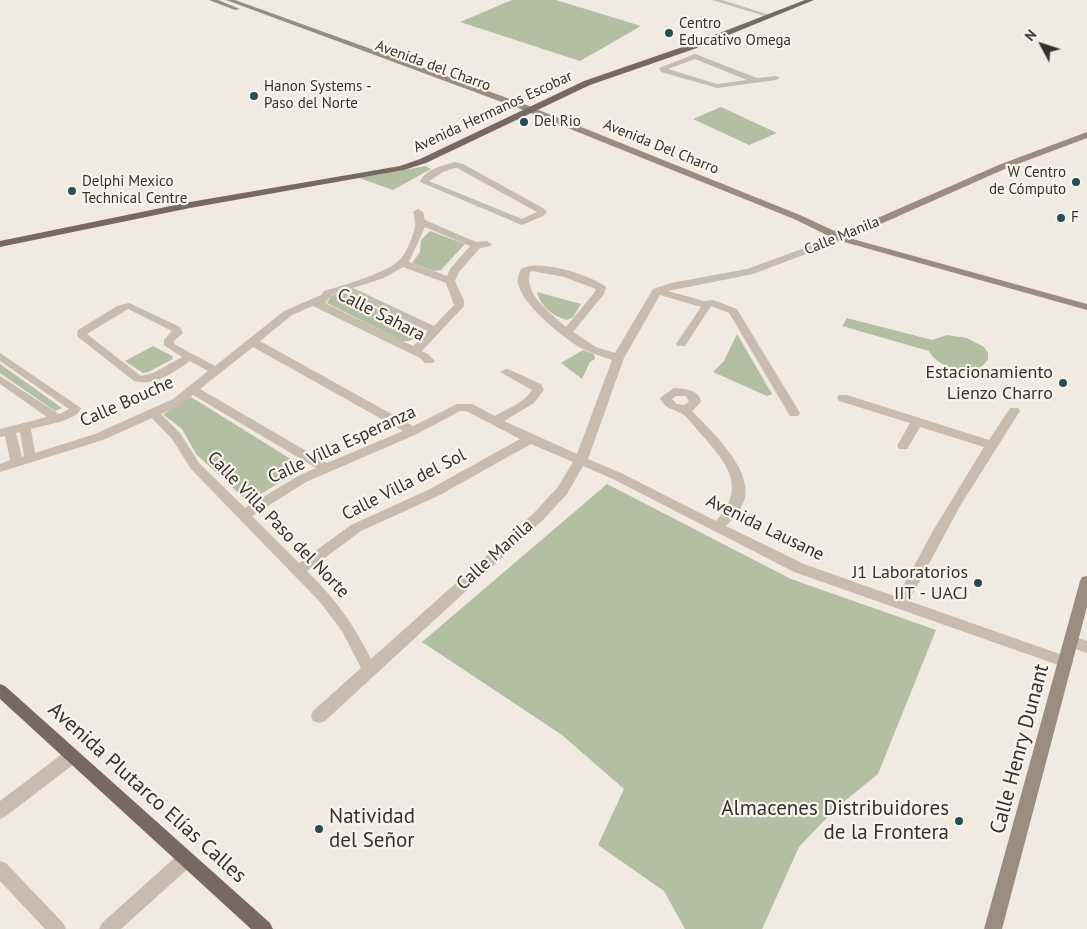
<!DOCTYPE html>
<html>
<head>
<meta charset="utf-8">
<style>
  body { margin:0 }
  #map { position:relative; width:1087px; height:929px; overflow:hidden; background:#f1eae1; font-family:"PT Sans",sans-serif }
  canvas { display:block }
  .north { position:absolute; left:1017px; top:20px; width:50px; height:50px; -webkit-text-stroke:4px #f9f4ed; paint-order:stroke; rotate:310deg; font-size:14px; font-weight:700; line-height:20px; text-align:center; color:#37302c }
  .north::after { content:''; display:block; margin:auto; width:18px; height:22px; background:#37302c; clip-path:polygon(50% 0,100% 100%,50% 72%,0 100%) }
</style>
</head>
<body>
<div id="map">
<canvas width="1087" height="929"></canvas>
<div class="north">N</div>
</div>
<script>
const c = document.querySelector('canvas').getContext('2d');
c.lineJoin = 'round';
function fillPath(path, color) { c.fillStyle = color; c.fill(path, 'evenodd'); }
function stroke(path, color, width, dash) { c.strokeStyle = color; c.lineWidth = width; c.lineCap = dash ? 'butt' : 'round'; c.setLineDash(dash || []); c.stroke(path); }
function label(font, color, halo, rows, align = 'center') {
  c.font = font + ' "PT Sans",sans-serif'; c.lineWidth = 4.5; c.setLineDash([]); c.textBaseline = 'middle'; c.strokeStyle = halo; c.fillStyle = color; for (const [text, x, y, turn = 0] of rows) {
    c.save(); c.translate(x, y); c.rotate((+turn || 0) * Math.PI / 180); c.textAlign = isNaN(turn) ? turn : align; if (halo) c.strokeText(text, 0, 0); c.fillText(text, 0, 0); c.restore();
  }
}
const green = new Path2D(`
  M512 0H556L641 26 580 61 460 22Z
  M721 107 777 133 749 145 693 119Z
  M426 166 431 169 393 190 359 178Z
  M430 231 465 244 441 270 434 271 412 263 420 252 421 240Z
  M342 292 420 330V333L410 341H402L327 303 331 296Z
  M537 292 581 304 573 317 567 320C553 316 540 306 537 292Z
  M847 318 932 340 947 335 967 338 984 347 988 353V359C977 380 938 369 929 351L842 326Z
  M737 334 772 394 767 396 713 372 724 361Z
  M153 346 172 356 173 359 148 372 143 373 125 361Z
  M583 350 594 354 595 359 590 362 582 379 561 363Z
  M0 364 62 408 55 411 0 373Z
  M191 397 302 466V469L251 500 245 499 196 454 182 429 164 415 165 413Z
  M607 484 791 579 936 630 878 774 836 808 799 847 762 929H685L664 891 598 845 624 789 562 735 422 642Z`);
const street = new Path2D(`
  M712 0H722L773 16 768 17Z
  M695 54 757 78 776 76 780 78 776 80 717 88 661 72 659 68ZM695 59 747 80 717 84 668 69Z
  M455 162 463 164 543 208 547 212 543 216 522 225 420 182C424 170 444 165 455 162ZM455 168H457L537 212 522 219 429 181 443 172Z
  M418 209 423 212 425 220 476 242 487 241 492 244 490 246 480 248 459 272 455 281 464 301V306L422 351 428 354 435 361 433 363H425L420 358 313 306 292 315 260 341 413 426 457 404H472L495 416C508 408 524 403 532 390L500 372 506 369 510 370 541 384 544 390 534 403 504 421 577 454 612 360C601 356 590 353 579 347 560 335 524 306 518 284 517 278 519 273 521 269 538 258 589 275 605 286L606 288 604 294 573 332 596 347 615 353 653 289 671 283 747 269 837 236H843V240L753 274 668 291 704 301 713 300 737 309 800 413 798 416H790L729 313 711 306 685 346H677L676 344 701 307 660 295 624 358 588 459 621 473 716 521C747 487 728 465 702 435 696 429 688 417 681 413 671 408 665 409 660 398L674 388C685 389 699 389 701 402L692 411C711 431 751 467 745 497 743 508 734 518 726 526L804 564 897 597 934 529 984 447 920 427 907 449H899L897 446 910 423 839 401 837 398 839 395H847L989 440 1010 408H1018L1020 411 960 506 909 601 1071 658 1073 662 1071 666 1066 668 1061 666 794 572 613 479 583 466 567 494 543 520 325 721 319 723 313 721 311 716 313 711 361 668 342 631 320 602 191 469 172 439 152 418 103 440 0 472V464L10 460 5 436 0 437V429L47 417 0 384V376L59 414 69 409 0 361V353L81 408C77 421 44 425 31 429L35 453 95 434 173 399 208 371 190 361C174 372 155 387 134 381L78 337 77 335 78 330 117 306 129 303 180 327 183 333 174 341V344L215 366 284 311 321 295 324 291C343 285 393 272 403 256 406 252 408 247 410 242 415 231 417 224 413 212ZM425 227 470 246 450 269 447 276 409 262ZM403 267 446 283 454 305 434 326 353 288 384 278ZM532 271 564 277 596 289 594 293 566 327C552 314 523 294 530 272ZM343 291 428 331 413 346 325 303 332 295ZM128 309 172 331 164 340V345L182 357 153 373 141 376 87 334ZM253 347 403 431 327 463 200 389ZM193 395 316 468 298 476 245 508 199 463 180 433 161 414 181 405ZM676 396H686L689 402 684 405 677 404 672 399ZM460 411H466L520 439 428 490 351 525 299 563 252 516 306 482 417 434ZM20 432 24 456 22 457 16 433ZM531 444 573 462 557 488 533 514 371 659C352 622 337 601 307 571L361 531 438 496Z
  M1072 636 1087 641V653L1067 646 1065 642 1067 638Z
  M72 749 78 751 80 756 78 761 6 816 0 819V801L66 751Z
  M186 851 192 853 195 859 192 865 121 929H99L102 923 180 853Z
  M0 861 6 863 63 923 66 929H45L0 881Z`);
const secondary = new Path2D(`
  M209 0H218L240 9 235 10Z
  M226 0H235L524 104 800 215 841 234 1001 164 1087 132V138L1007 168 849 238 1087 304V310L837 240 794 219 518 108Z
  M1087 576V607L1002 929H984L1080 581 1082 577Z`);
const primary = new Path2D(`
  M805 0H814L697 48 590 85 426 163 404 170 190 208 0 247V241L190 202 400 166 420 159 584 81 691 44Z
  M0 684 5 686 270 923 273 929H251L0 699Z`);
const markers = [
  [669,33,5,"#264e54"],
  [254,96,5,"#264e54"],
  [524,122,5,"#264e54"],
  [1076,182,5,"#264e54"],
  [72,191,5,"#264e54"],
  [1061,218,5,"#264e54"],
  [1063,383,5,"#264e54"],
  [978,583,5,"#264e54"],
  [959,821,5,"#264e54"],
  [319,829,5,"#264e54"]
];
const farPoinames = [
  ["Centro",679,24],
  ["Educativo Omega",679,41],
  ["Hanon Systems -",264,87],
  ["Paso del Norte",264,104],
  ["Del Rio",534,122],
  ["W Centro",1066,173,"right"],
  ["de Cómputo",1066,190,"right"],
  ["Delphi Mexico",82,182],
  ["Technical Centre",82,199],
  ["F",1071,218]
];
const farStreetnames = [
  ["Avenida del Charro",433,66,20],
  ["Avenida Hermanos Escobar",493,112,-25],
  ["Avenida Del Charro",661,147,22],
  ["Calle Manila",842,236,-22]
];
const streetNames = [
  ["Calle Sahara",381,315,27],
  ["Calle Bouche",127,402,-24],
  ["Calle Villa Esperanza",342,445,-25],
  ["Calle Villa del Sol",404,485,-27],
  ["Calle Villa Paso del Norte",278,525,46],
  ["Avenida Lausane",765,528,26],
  ["Calle Manila",495,555,-42]
];
const poiNames = [
  ["Estacionamiento",1053,373],
  ["Lienzo Charro",1053,394],
  ["J1 Laboratorios",968,573],
  ["IIT - UACJ",968,594]
];
const nearStreetnames = [
  ["Calle Henry Dunant",1020,749,-75],
  ["Avenida Plutarco Elías Calles",147,793,42]
];
const nearPoinames = [
  ["Almacenes Distribuidores",949,809],
  ["de la Frontera",949,833],
  ["Natividad",329,817,"left"],
  ["del Señor",329,841,"left"]
];
fillPath(green, '#b3bea3');
fillPath(street, '#c8bcae');
fillPath(secondary, '#9b8c80');
fillPath(primary, '#77695f');
for (const [x, y, r, color] of markers) { const dot = new Path2D(); dot.arc(x, y, r, 0, 2 * Math.PI); c.fillStyle = color; c.fill(dot); stroke(dot, '#f9f4ed', 2); }
label('15px', '#37302c', '#f9f4ed', farPoinames, 'left');
label('15px', '#37302c', '#f9f4ed', farStreetnames);
label('18px', '#37302c', '#f9f4ed', streetNames);
label('18px', '#37302c', '#f9f4ed', poiNames, 'right');
label('21px', '#37302c', '#f9f4ed', nearStreetnames);
label('21px', '#37302c', '#f9f4ed', nearPoinames, 'right');
</script>
</body>
</html>
